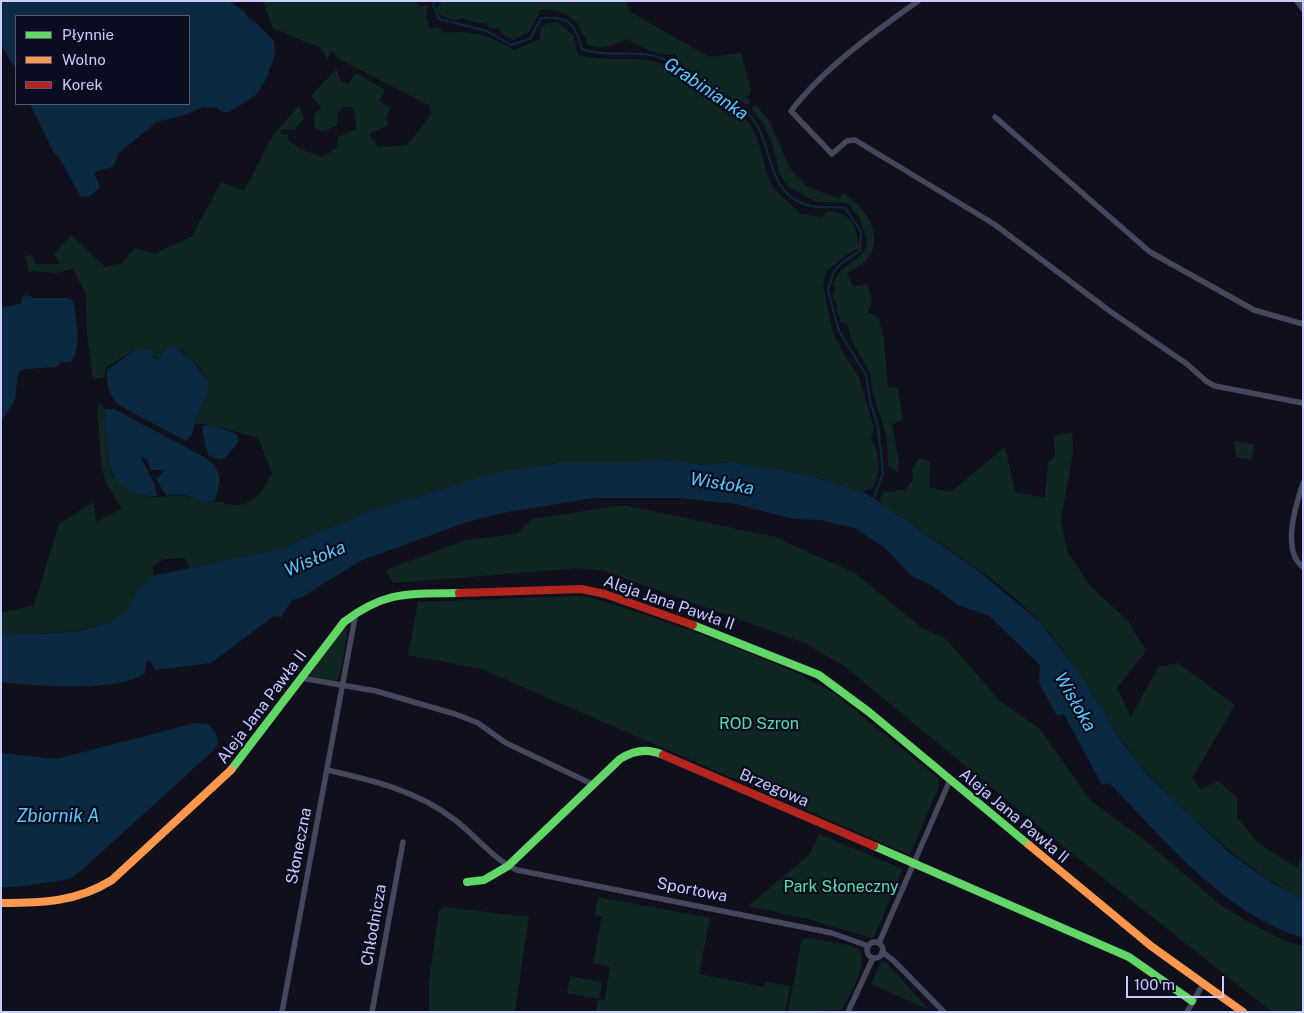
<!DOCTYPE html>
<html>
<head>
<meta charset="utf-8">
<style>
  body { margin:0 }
  #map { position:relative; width:1304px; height:1013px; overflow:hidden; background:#10101c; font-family:"Public Sans",sans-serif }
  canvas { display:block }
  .frame { position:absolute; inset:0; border:2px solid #cbcdff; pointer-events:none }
  .legend { position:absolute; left:15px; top:15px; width:175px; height:90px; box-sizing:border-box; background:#0c0c20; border:1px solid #585979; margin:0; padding:6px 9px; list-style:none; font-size:15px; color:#cbcdff }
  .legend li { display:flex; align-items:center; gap:10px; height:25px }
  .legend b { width:25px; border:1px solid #585979 }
  .scale { position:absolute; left:1126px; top:976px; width:98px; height:22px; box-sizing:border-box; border:2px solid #cbcdff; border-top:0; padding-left:6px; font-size:15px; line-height:18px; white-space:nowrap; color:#cbcdff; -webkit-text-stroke:4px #0c0c20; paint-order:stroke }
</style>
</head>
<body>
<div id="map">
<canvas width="1304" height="1013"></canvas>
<div class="frame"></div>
<ul class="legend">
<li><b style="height:6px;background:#63d668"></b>Płynnie</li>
<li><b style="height:6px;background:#ff974d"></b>Wolno</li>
<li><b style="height:6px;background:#b3261e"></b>Korek</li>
</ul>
<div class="scale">100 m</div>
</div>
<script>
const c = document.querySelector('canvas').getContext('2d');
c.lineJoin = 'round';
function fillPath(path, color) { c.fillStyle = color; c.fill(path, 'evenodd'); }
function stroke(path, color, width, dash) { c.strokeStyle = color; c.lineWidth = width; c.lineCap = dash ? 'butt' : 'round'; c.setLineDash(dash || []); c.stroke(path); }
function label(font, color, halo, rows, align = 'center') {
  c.font = font + ' "Public Sans",sans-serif'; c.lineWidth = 4.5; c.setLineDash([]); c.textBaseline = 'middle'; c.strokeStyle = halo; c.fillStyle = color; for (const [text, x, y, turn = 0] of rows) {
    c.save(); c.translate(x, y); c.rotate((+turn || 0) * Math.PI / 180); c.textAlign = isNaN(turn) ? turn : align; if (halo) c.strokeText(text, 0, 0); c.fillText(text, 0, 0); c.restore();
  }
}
const green = new Path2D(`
  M263 1H416L420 7 428 4 426 15 430 29 437 27 445 33C471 29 492 36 514 50L540 39 541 27 548 23 558 22 573 35 578 55C604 62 630 56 657 62 676 66 690 86 705 98 715 106 733 105 743 116 762 136 760 157 770 181 777 196 790 202 801 214L821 217 828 211C853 214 857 226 859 249L848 253 826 272 823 286 833 333 843 353 859 377 874 428 871 438 877 451 879 470 873 488 863 492 808 475 729 462 704 465 658 459 633 463H557L446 488 367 512 282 548 190 568 185 558 163 559 153 567V576C149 580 143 584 139 589 133 597 131 607 122 614 97 634 32 635 1 633V613L34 605 59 524 94 502 96 522 122 509 106 482 102 470 97 411 99 403 105 409C103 422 108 431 108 443 108 466 108 480 131 490 135 492 140 496 145 496 169 500 180 488 204 504 221 498 224 506 239 505 256 503 265 487 272 473L258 438 209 424H195L210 384 200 368 181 350 160 359 135 350 106 367 105 377 93 379 87 333 86 294 73 269 56 273 29 271 25 257 32 255 35 264H60L54 254 71 235 105 267 122 263 135 248 155 254 192 236 221 182 244 191 272 137 299 105 304 118 294 130 282 129 280 134 288 135V140L300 149 323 157 337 147 338 137 356 129 355 112 351 107H344L337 114V125L323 132 314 128 315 114 321 107 311 96 336 69 341 81 348 84 356 73 385 90 379 101 391 108 386 117 389 125 369 134 378 147 407 145 431 115 430 106 338 58 332 51 327 60 322 49 273 28Z
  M443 1H626L630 12 710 57 741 53 751 90 750 95 745 96 750 101 748 105 714 90 691 71 675 60 677 57 675 54C656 58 643 46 626 39 612 46 600 51 586 44L587 39C580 34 581 28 576 22 568 13 548 6 538 11L539 14 529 32 513 40 502 34 499 28H489L486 23H477L462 18 454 21 439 14 436 8Z
  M756 105 769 120 790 168 806 186 840 199 842 193C862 202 883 232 871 254 866 263 855 268 847 273L853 287 867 284 872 302 868 312 879 319 884 340 888 387 898 388 903 420 892 424 899 463 897 472 888 466 887 438 872 389 870 373 852 341 847 324 841 322 836 308 838 307 832 295 836 288 833 285C839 263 859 264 868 244L859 217 847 203 816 202 787 186 779 172 773 146 763 123 751 108Z
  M1072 432 1073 452 1061 520 1067 551 1090 586 1128 621 1146 651 1117 688 1131 717 1158 667 1178 663 1235 705 1192 778 1201 789 1218 781 1237 797V817L1258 843 1297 868 1303 853V899C1253 873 1223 846 1183 808 1161 787 1140 768 1124 743 1096 703 1073 658 1040 622 997 576 933 540 882 504L879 499 885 491 893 493 899 489 905 490 913 480 912 469 919 458 930 461 929 487 951 492 1005 447 1015 492 1045 498 1048 463 1055 456 1054 436Z
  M1234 441 1254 445 1252 460 1236 457Z
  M624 505 775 537 855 573 922 628 946 639 1000 701 1039 728 1091 801 1147 842 1218 903 1248 922 1287 942 1303 946V1012H1272L1059 843 844 666 805 643 604 571 579 568 393 583 386 570 466 540 517 534 532 519Z
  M579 596 593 598 649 616 730 645 799 674 835 694 938 778 939 786 910 855 481 669 408 655 418 602Z
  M345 627 348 629 339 678 336 681 310 676 309 673Z
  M819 834 903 869 874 937 871 938 807 919 748 906 810 854Z
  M598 897 710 918 699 974 764 987 765 982 790 986 785 1012H596L598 1000H605L610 967 593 963 602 916 595 915Z
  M444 907 529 917 515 1012H429V981L439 911Z
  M808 938C820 941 849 943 858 949 872 958 848 999 842 1010L788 1012 802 939Z
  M881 962 888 964 928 1009 871 984Z
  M570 976 602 982 599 999 567 993Z`);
const water = new Path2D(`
  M1 1H229L245 12 249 19 255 22 274 41 275 55 266 79 256 95 229 112H222L217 108 203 107 185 115 157 122 120 152 113 167 94 172 100 187 90 196 81 197 60 159 54 153 30 104H189V16H16V69L1 45Z
  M28 295 33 298H68L73 301C76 319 83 347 71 362H61L56 367 24 369 18 372 15 400 1 422V308L21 303 23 296Z
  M173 346 192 360 210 384C207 397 192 426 192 435L186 441 122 407C108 396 107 386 107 370L135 350 151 349 153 358 160 359 167 347Z
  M105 409H114L206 458C224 472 221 480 215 500L204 504C192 496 181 492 167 496L156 479 163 472V470H151L147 459 140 456 154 483 157 496C121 497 107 478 108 444 108 432 103 422 105 409Z
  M209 424 237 434 239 441 225 458 218 459 208 455 202 430 203 426Z
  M658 459 704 465 729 462 808 475 863 492 882 504 975 568 1040 622 1080 674 1124 745 1149 776 1231 854 1274 884 1303 899V938C1223 913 1166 841 1109 783L1102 785 1064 714 1057 716 1039 683 1040 665 989 616 958 605 931 585 912 576 885 548 855 528 819 520 794 519 736 504 679 498H594L502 513 467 522 360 561 302 597 292 600 281 617 274 616 211 663 155 670 150 661 146 663 145 673C117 693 35 686 1 682V633C33 635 97 635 122 614 131 607 133 597 139 589 143 584 149 580 153 576L282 548 367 512 495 473 557 463H633Z
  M195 723 208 724 216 733 218 744 213 751 84 868 70 879 18 887H1V753L56 759Z`);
const stream = new Path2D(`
  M435 1 433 5 439 19 487 31 511 45 530 39 541 18C570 16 574 23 582 49 606 58 636 49 661 58 682 65 695 87 714 96 724 101 736 104 745 111 777 138 761 191 807 205 818 209 833 206 845 208L861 231 860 251 844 261 834 271 828 290 839 331 866 375 870 402 878 427 883 473 873 500`);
const street = new Path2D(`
  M918 1C873 33 824 68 791 111L832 154 847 141 855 140 994 224 1111 312 1187 364 1206 381 1215 386 1303 403
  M1297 1 1303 9
  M995 117 1150 252 1254 310 1303 324
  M1303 483C1296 504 1281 551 1303 567
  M301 678 376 691 455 714 478 723 506 743 592 784
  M327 770C372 780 418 791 455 820 476 836 493 859 517 870L832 933 868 946
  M867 950a8 8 0 1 1 16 0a8 8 0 1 1-16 0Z
  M879 943 950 780
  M882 952 893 960 944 1012
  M282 1012 356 612
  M372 1012 403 842
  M848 1012 873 958
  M1187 1012 1203 984`);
const fast = new Path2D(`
  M693 625 819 675 869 712 1029 845
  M231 770 344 622C386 590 409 594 459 593
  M874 846 1129 957 1192 1001
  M467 882 484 880 508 866 620 759C634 750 648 748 663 755`);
const slow = new Path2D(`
  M1029 845 1151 946 1243 1012
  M1 903C42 903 77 902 112 880L231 770`);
const jam = new Path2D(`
  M459 593 581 589 605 594 693 625
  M663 755 874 846`);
const streetNames = [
  ["Aleja Jana Pawła II",669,603,19],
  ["Aleja Jana Pawła II",262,707,-53],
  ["Brzegowa",774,788,23],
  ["Aleja Jana Pawła II",1014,816,40],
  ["Słoneczna",299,846,-79],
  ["Sportowa",692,890,11],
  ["Chłodnicza",374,925,-80]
];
const parkNames = [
  ["ROD Szron",759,724],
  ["Park Słoneczny",841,887]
];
const waterNames = [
  ["Grabinianka",706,89,34],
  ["Wisłoka",722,484,9],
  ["Wisłoka",315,559,-23],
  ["Wisłoka",1075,702,60],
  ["Zbiornik A",58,816]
];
fillPath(green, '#0f2623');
fillPath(water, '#0b2941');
stroke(stream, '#0b2941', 2);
stroke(street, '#45475c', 5.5);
stroke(fast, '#63d668', 8);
stroke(slow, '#ff974d', 8);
stroke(jam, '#b3261e', 8);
label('16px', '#cbcdff', '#0c0c20', streetNames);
label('16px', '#56e0a7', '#0c0c20', parkNames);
label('italic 18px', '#59cdff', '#0c0c20', waterNames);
</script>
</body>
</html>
